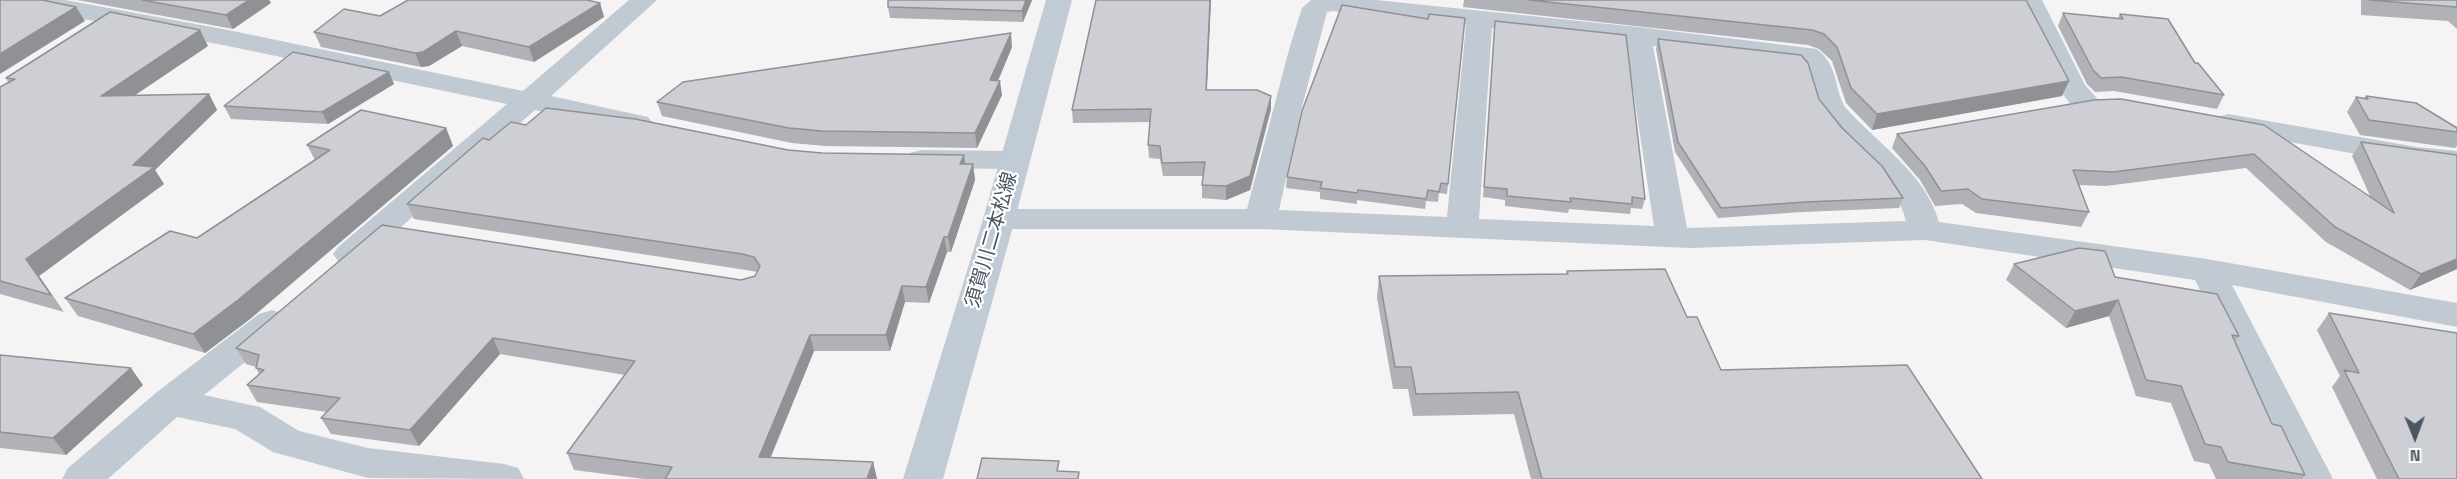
<!DOCTYPE html>
<html>
<head>
<meta charset="utf-8">
<style>
  body { margin:0 }
  #map { position:relative; width:2457px; height:479px; overflow:hidden; background:#f5f3f3; font-family:"Space Grotesk",sans-serif }
  canvas { display:block }
  .north { position:absolute; left:2385px; top:407px; width:60px; height:60px; -webkit-text-stroke:4px #fff; paint-order:stroke; rotate:179deg; font-size:16px; font-weight:700; line-height:24px; text-align:center; color:#4a5661 }
  .north::after { content:''; display:block; margin:auto; width:21px; height:27px; background:#4a5661; clip-path:polygon(50% 0,100% 100%,50% 72%,0 100%) }
</style>
</head>
<body>
<div id="map">
<canvas width="2457" height="479"></canvas>
<div class="north">N</div>
</div>
<script>
const c = document.querySelector('canvas').getContext('2d');
c.lineJoin = 'round';
function fillPath(path, color) { c.fillStyle = color; c.fill(path, 'evenodd'); }
function stroke(path, color, width, dash) { c.strokeStyle = color; c.lineWidth = width; c.lineCap = dash ? 'butt' : 'round'; c.setLineDash(dash || []); c.stroke(path); }
function label(font, color, halo, rows, align = 'center') {
  c.font = font + ' "Space Grotesk","Noto Sans JP",sans-serif'; c.lineWidth = 4.5; c.setLineDash([]); c.textBaseline = 'middle'; c.strokeStyle = halo; c.fillStyle = color; for (const [text, x, y, turn = 0] of rows) {
    c.save(); c.translate(x, y); c.rotate((+turn || 0) * Math.PI / 180); c.textAlign = isNaN(turn) ? turn : align; if (halo) c.strokeText(text, 0, 0); c.fillText(text, 0, 0); c.restore();
  }
}
const minor = new Path2D(`
  M11 0H65L223 29 523 91 629 0H657L551 96 648 117 653 123 648 129 638 132 535 110 362 261 350 264 338 261 333 254 338 247 507 104 223 45 24 8 15 5Z
  M1311 0H1376L1638 27 1817 49C1839 67 1833 85 1845 107 1877 144 1925 172 1939 222L2207 259 2457 303V327L2232 285 2333 479H2293L2195 280 1925 240 1690 248 1262 229H999L988 226 983 219 988 212 999 209H1247L1290 46 1302 8ZM1333 11 1466 25 1447 217 1279 210 1303 103 1327 12ZM1492 28 1626 43 1654 226 1479 219ZM1653 46 1799 62C1813 73 1809 94 1818 108 1843 149 1894 172 1906 221L1687 228Z
  M2016 0H2042L2085 85 2101 103 2097 109C2091 111 2085 112 2079 110 2058 101 2027 23 2016 0Z
  M2228 114 2417 147 2457 151V169L2417 165 2218 129 2213 123 2218 117Z
  M921 150 1015 151 1026 154 1030 160 1026 166 1015 169 921 168 910 165 906 159 910 153Z
  M272 310 285 314 290 322 285 330 204 395 260 407 299 431 368 448 504 464 518 468 524 479 368 478 273 452 235 429 177 417 108 479H62L68 468 157 392 259 314Z`);
const secondary = new Path2D(`
  M1046 0H1072L1015 219 943 479H903L983 219Z`);
const wall = new Path2D(`
  M77 0H269L271 3 233 29Z
  M1032 0 1023 22 890 18 888 7Z
  M1211 0 1207 90 1271 96V109L1250 190 1226 200 1202 198V185L1203 176H1163L1160 159 1149 158 1148 145 1150 122 1073 123 1072 110Z
  M1464 0H2026L2062 96 1872 130 1846 103 1832 61 1819 49 1808 45 1463 7Z
  M2361 0H2457V29L2448 21 2361 15Z
  M600 3 604 17 534 62 462 46 429 66 421 67 321 47 314 32 380 16Z
  M2063 13 2118 18 2120 14 2195 63 2224 95 2217 109 2114 91 2095 92 2087 84 2058 26Z
  M1465 18 1447 194 1439 193 1438 202 1426 201 1425 209 1357 200V204L1320 199V192L1286 188 1287 177 1428 19Z
  M1495 21 1645 199 1642 209 1631 208 1630 214 1569 209 1568 213 1505 206V200L1483 197Z
  M1658 39 1819 99 1903 198 1899 208 1802 212 1718 218 1675 152 1656 49Z
  M208 46 135 95 209 94 217 110 155 170 164 184 39 276 64 312 0 294V87L8 82 6 78Z
  M1012 47 998 81 1002 95 977 148 825 146 792 143 662 116 657 102Z
  M389 72 394 84 328 124 231 119 224 106Z
  M2366 96 2457 128V146L2455 148 2360 135 2347 112 2356 97 2364 99Z
  M2121 99 2370 196 2352 156 2361 142 2457 155V269L2410 290 2326 242 2246 168 2106 186 2078 185 2089 212 2081 227 1976 213 1962 204 1935 206 1920 180 1892 148 1897 134Z
  M526 125 822 153 964 155 965 164H973L975 180 951 252H947L929 303 905 302 890 351H814L771 457 873 462 877 479H644L574 470 567 453 625 375 500 354 419 446 331 434 321 418 327 412 257 402 247 385 259 374 256 367 246 364 236 348 741 280 755 276 757 272 746 270 414 219 407 204 489 140Z
  M446 128 453 146 250 319 205 353 78 316 65 298 197 238 315 160 307 145Z
  M2014 264 2115 277 2239 336 2235 342 2272 424 2305 475 2302 479H2216L2209 464 2194 461 2171 403 2136 396 2109 316 2066 328 2006 280Z
  M1567 271 1687 317 1721 370 1982 479H1531L1514 414 1413 416 1408 389H1393L1377 298 1379 276 1566 274Z
  M2329 313 2457 479H2377L2332 387 2340 376 2317 330Z
  M0 355 143 385 66 455 0 448Z`);
const shadedWall = new Path2D(`
  M249 0H269L271 3 233 29 226 15Z
  M1026 0H1032L1023 22 1022 11Z
  M1210 0H1211L1206 103V90Z
  M600 3 604 17 534 62 529 47Z
  M76 7 85 21 0 74V54Z
  M200 30 208 46 110 112 101 96Z
  M456 31 462 46 429 66 421 67 415 53Z
  M1011 33 1012 47 992 95 990 80Z
  M389 72 394 84 328 124 322 112Z
  M1000 81 1002 95 977 148 975 133Z
  M2069 81 2062 96 1872 130 1877 114Z
  M209 94 217 110 155 170 164 184 39 276 64 312 26 259 133 165Z
  M1271 96V109L1250 190 1226 200V186Z
  M446 128 453 146 250 319 205 353 193 334Z
  M964 155 966 170 960 164Z
  M973 164 975 180 951 252 948 237Z
  M944 237 947 252 929 303 926 287Z
  M2457 259V269L2410 290 2421 274Z
  M902 286 905 302 890 351 886 335Z
  M2118 300 2109 316 2066 328 2075 311Z
  M810 335 814 351 764 473 759 457Z
  M493 338 500 354 419 446 410 430Z
  M131 368 143 385 66 455 53 438Z
  M873 462 877 479H867Z`);
const building = new Path2D(`
  M0 0H42L76 7 0 54Z
  M142 0H249L226 15Z
  M408 0H587L600 3 529 47 456 31 423 52 415 53 314 32 344 9 380 16Z
  M888 0H1026L1022 11 888 7Z
  M1096 0H1210L1206 90H1257L1271 96 1250 176 1226 186 1202 185 1205 162 1162 163 1160 146 1148 145 1151 109 1072 110Z
  M1529 0H2026L2069 81 1877 114 1851 88 1837 47 1824 34 1812 30Z
  M2369 0H2457V7Z
  M1342 5 1428 19 1429 14 1465 18 1448 184 1441 183 1439 192 1428 190 1426 199 1358 190 1357 193 1320 188 1322 182 1287 177 1302 111Z
  M110 12 200 30 101 96 209 94 133 165 154 167 26 259 51 295 0 281V87L15 79 6 78Z
  M2063 13 2123 19 2120 14 2168 19 2195 63H2198L2224 95 2121 77 2101 78 2093 70Z
  M1495 21 1626 35 1645 199 1632 197V204L1570 198 1571 202 1507 196V189L1484 187Z
  M1011 33 990 80 1000 81 975 133 822 131 789 128 657 102 683 82Z
  M1658 39 1801 55 1808 63 1819 99 1842 128 1882 166 1903 198 1805 202 1721 208 1678 142Z
  M293 52 389 72 322 112 224 106Z
  M2366 96 2416 103 2457 128V132L2369 120 2356 97 2368 99Z
  M2121 99 2264 125 2394 213 2361 142 2457 155V259L2421 274 2335 227 2254 154 2113 172 2073 170 2089 212 1982 199 1968 189 1941 191 1925 166 1897 134 2094 100Z
  M546 108 635 119 788 150 822 153 964 155 960 164H973L948 237H944L926 287 902 286 886 335H810L759 457 873 462 867 479H665L672 467 567 453 635 361 493 338 410 430 321 418 340 398 247 385 264 370 256 368 259 355 236 348 382 225 741 280 755 276 760 266 754 257 742 254 407 204 483 138 489 140 511 122 526 125Z
  M361 110 446 128 238 300 193 334 65 298 170 231 197 238 330 150 307 145Z
  M2079 248 2105 251 2115 277 2217 294 2239 336 2232 335 2272 424 2281 426 2305 475 2228 462 2221 447 2205 444 2181 386 2146 380 2118 300 2075 311 2014 264Z
  M1665 269 1687 317H1697L1721 370 1907 365 1982 479H1542L1518 392 1416 394 1411 367H1395L1379 276 1568 274 1567 271Z
  M2329 313 2457 333V479H2399L2344 370 2359 373Z
  M0 355 131 368 53 438 0 432Z
  M982 458 1059 461 1057 471 1079 472 1078 479H977Z`);
const streetNames = [
  ["須賀川二本松線",992,240,-74]
];
fillPath(minor, '#c1cad2');
fillPath(secondary, '#c1cbd6');
fillPath(wall, '#b0b2b7');
fillPath(shadedWall, '#909195');
fillPath(building, '#cdcfd5');
stroke(building, '#909195', 1.5);
label('20px', '#4a5661', '#fff', streetNames);
</script>
</body>
</html>
